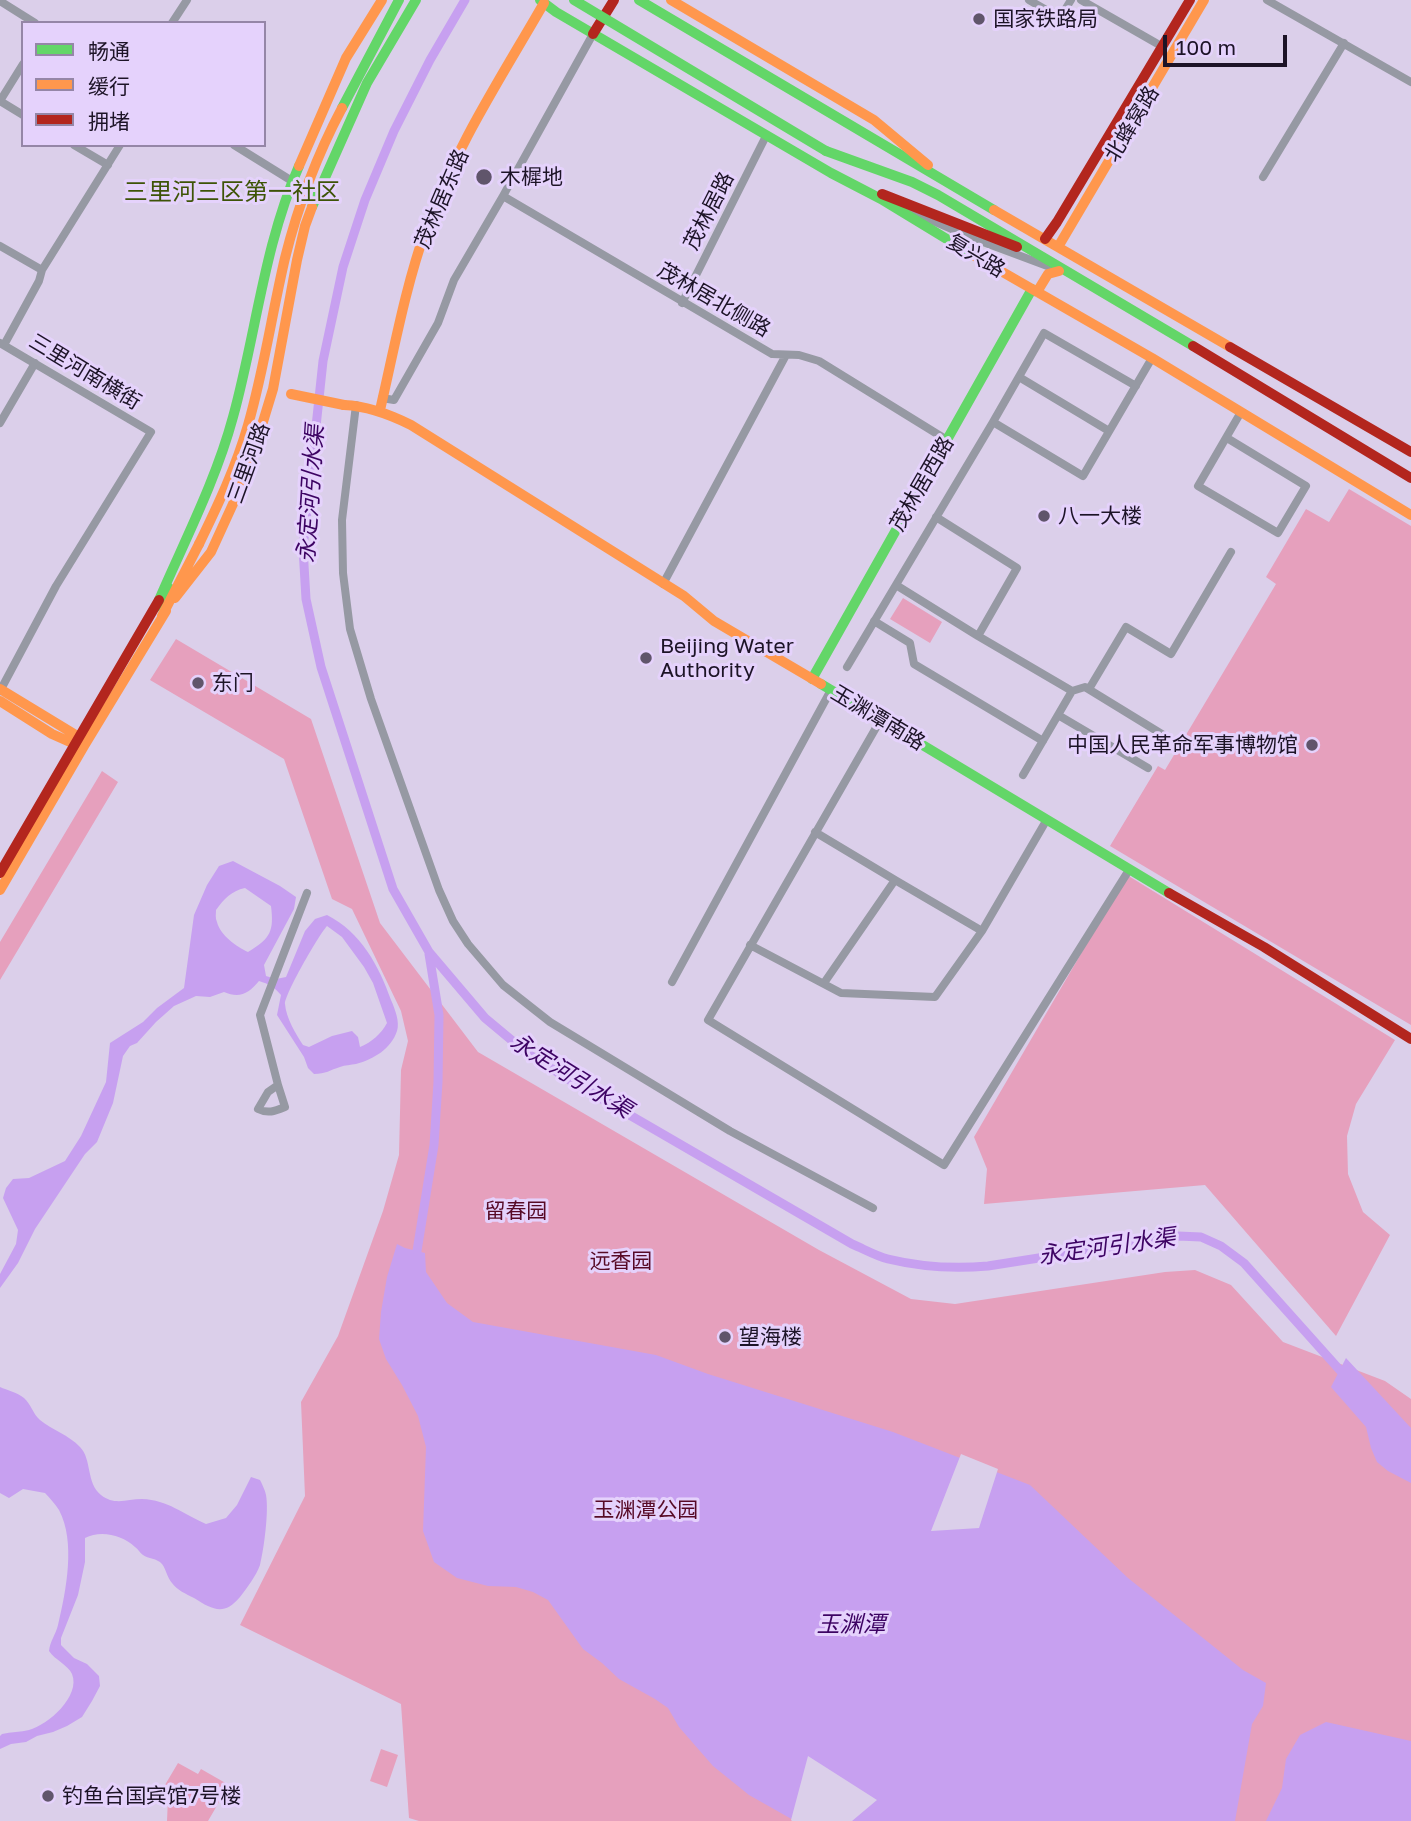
<!DOCTYPE html>
<html>
<head>
<meta charset="utf-8">
<style>
  body { margin:0 }
  #map { position:relative; width:1411px; height:1821px; overflow:hidden; background:#dbcfea; font-family:"Golos Text","Noto Sans SC",sans-serif }
  canvas { display:block }
  .legend { position:absolute; left:21px; top:21px; width:245px; height:126px; box-sizing:border-box; background:#e5d2fc; border:2px solid #9586a7; margin:0; padding:9px 12px; list-style:none; font-size:21px; color:#1d1427 }
  .legend li { display:flex; align-items:center; gap:14px; height:35px }
  .legend b { width:35px; border:2px solid #9586a7 }
  .scale { position:absolute; left:1163px; top:35px; width:124px; height:32px; box-sizing:border-box; border:4px solid #1d1427; border-top:0; padding-left:9px; font-size:21px; line-height:24px; white-space:nowrap; color:#1d1427; -webkit-text-stroke:5px #e5d2fc; paint-order:stroke }
</style>
</head>
<body>
<div id="map">
<canvas width="1411" height="1821"></canvas>
<ul class="legend">
<li><b style="height:9px;background:#63d668"></b>畅通</li>
<li><b style="height:9px;background:#ff974d"></b>缓行</li>
<li><b style="height:9px;background:#b3261e"></b>拥堵</li>
</ul>
<div class="scale">100 m</div>
</div>
<script>
const c = document.querySelector('canvas').getContext('2d');
c.lineJoin = 'round';
function fillPath(path, color) { c.fillStyle = color; c.fill(path, 'evenodd'); }
function stroke(path, color, width, dash) { c.strokeStyle = color; c.lineWidth = width; c.lineCap = dash ? 'butt' : 'round'; c.setLineDash(dash || []); c.stroke(path); }
function label(font, color, halo, rows, align = 'center') {
  c.font = font + ' "Golos Text","Noto Sans SC",sans-serif'; c.lineWidth = 6; c.setLineDash([]); c.textBaseline = 'middle'; c.strokeStyle = halo; c.fillStyle = color; for (const [text, x, y, turn = 0] of rows) {
    c.save(); c.translate(x, y); c.rotate((+turn || 0) * Math.PI / 180); c.textAlign = isNaN(turn) ? turn : align; if (halo) c.strokeText(text, 0, 0); c.fillText(text, 0, 0); c.restore();
  }
}
const green = new Path2D(`
  M1349 489 1411 526V1025L1110 846 1158 766 1165 770 1276 584 1266 577 1306 509 1329 522Z
  M903 598 942 622 930 643 890 619Z
  M176 639 311 719 380 923 478 1052 819 1250 911 1299 955 1304 1165 1272 1195 1270 1231 1285 1283 1342 1385 1381 1411 1399V1821H419L409 1818 401 1704 240 1625 305 1496 301 1402 338 1336 383 1211 399 1155 401 1070 408 1041 401 1011 352 909 332 899 284 759 150 680Z
  M102 771 118 782 0 980V942Z
  M1127 875 1395 1040 1356 1104 1347 1136 1348 1174 1363 1212 1390 1235 1336 1336 1205 1185 984 1204 987 1169 974 1137Z
  M381 1749 398 1755 387 1787 370 1781Z
  M178 1763 198 1774 201 1769 229 1785 208 1821H167L168 1798 163 1795 162 1790Z`);
const water = new Path2D(`
  M233 861 280 886 296 897 294 909 264 965 266 976 276 979 286 977 305 931 315 919 327 915C361 932 379 966 391 1000 395 1009 400 1022 397 1031 391 1049 374 1059 356 1064 351 1065 345 1065 340 1067 330 1070 326 1074 314 1074L308 1068 304 1057 277 1015 281 995C274 987 269 984 259 981 249 993 240 999 224 992L210 997 196 996 174 1006 156 1022 137 1043 130 1046 123 1056 113 1103 97 1142 85 1154 35 1229 18 1263 0 1288V1274L16 1244 18 1230 3 1198 6 1188 13 1179 29 1178 65 1161 81 1136 106 1082 110 1043 143 1022 157 1008 184 988 194 915 207 885 219 866ZM245 888 271 906C274 931 271 938 248 952 237 947 220 935 217 922 215 918 216 914 216 910 224 899 231 891 245 888ZM327 926 342 937 364 967 373 983 387 1023C381 1034 372 1042 360 1047L358 1037 352 1031 332 1036 309 1047 303 1045C296 1034 286 1018 285 1004 285 994 318 936 327 926Z
  M397 1244 405 1248 425 1253 426 1272 447 1303 473 1322 656 1355 708 1374 893 1432 1030 1485 1128 1578 1243 1670 1266 1683 1263 1706 1252 1724 1235 1821H795L749 1795 713 1766 679 1727 668 1708 655 1699 619 1679 602 1663 583 1649 548 1600 533 1592 516 1587 488 1586 457 1578 434 1562 423 1531 426 1447 418 1416 402 1385 386 1359 379 1339 381 1312 387 1277Z
  M1346 1358 1411 1428V1483L1388 1471 1377 1462 1371 1448 1366 1427 1331 1387Z
  M0 1387C7 1390 18 1393 24 1398 31 1404 33 1414 40 1420 52 1430 69 1435 80 1447 92 1459 86 1483 101 1495 115 1506 127 1499 142 1499 168 1500 183 1514 206 1524L226 1518 237 1505 251 1477 260 1480C262 1484 265 1490 266 1495 269 1511 264 1549 260 1565 256 1576 247 1588 240 1597 224 1616 213 1610 194 1598 186 1594 177 1590 172 1583 167 1577 166 1569 162 1564 157 1558 148 1559 143 1555 140 1553 138 1549 135 1547 122 1535 101 1530 85 1538V1562L78 1595 61 1638V1645L74 1658 87 1664 99 1676 100 1686 92 1701 82 1717 67 1726 53 1732 37 1736 26 1742 11 1744 0 1749V1736L2 1734C11 1732 21 1732 29 1730 48 1725 81 1696 72 1674 68 1665 55 1660 49 1651 50 1641 56 1634 58 1625 66 1591 76 1542 59 1510 55 1504 50 1498 45 1493L23 1489 9 1498 0 1493Z
  M1326 1722 1411 1741V1821H1266L1282 1788 1286 1759 1300 1735Z`);
const pier = new Path2D(`
  M961 1454 998 1469 979 1528 931 1531Z
  M808 1756 877 1800 852 1821H792L791 1820Z`);
const canal = new Path2D(`
  M465 0 430 60 394 131 365 200 343 267 323 361 303 548 306 599 321 667 393 889 429 952 485 1018 527 1053 571 1081 852 1244C864 1249 876 1256 888 1259 921 1267 954 1269 988 1266L1178 1236 1201 1237 1221 1246 1244 1263 1346 1377
  M417 1251 434 1145 438 1082 439 1015 429 954`);
const street = new Path2D(`
  M1029 0 1060 18 1071 0
  M1081 0 1163 47
  M1267 0 1411 82
  M0 1 35 23
  M172 23 187 0
  M0 101 23 64
  M0 101 23 115
  M74 145 108 165
  M234 145 292 181
  M1263 177 1344 43
  M503 196 772 354 799 355 819 361 947 440
  M903 208 975 239 1050 267
  M0 246 42 270
  M682 303 766 136
  M0 343 151 432 56 586 0 691
  M4 345 39 281 42 270 120 145
  M1019 377 1109 431
  M382 398 394 400 438 323 454 280 503 196 593 34
  M356 405 342 520 343 573 350 629 371 699 439 890 453 921 468 944 503 985 550 1022 730 1131 873 1208
  M993 422 1044 333 1136 386
  M0 423 35 363
  M1227 438 1306 486 1278 533 1198 486 1241 412
  M936 517 1017 568 978 636
  M663 584 786 355
  M896 585 978 636 1072 691 1023 775
  M874 621 910 643 914 664 1043 741
  M847 667 993 422 1083 476 1152 358
  M1089 689 1126 627 1171 654 1231 552
  M1072 691 1085 687 1165 736
  M1058 715 1148 768
  M881 719 708 1020 944 1165 1129 870
  M815 832 895 880
  M750 945 841 993 935 997 982 931 1046 821
  M672 982 831 690
  M824 983 895 880 982 931
  M278 1085 260 1015 307 893
  M278 1085 285 1107C275 1111 268 1114 258 1109L268 1092Z`);
const fast = new Path2D(`
  M540 0 556 12 831 173 881 199 973 255
  M639 0 994 210
  M826 151 912 182 938 195 1193 346
  M312 207 367 83 416 0
  M159 600C185 540 216 480 233 417 256 334 264 245 299 166
  M156 607 169 588
  M812 679 1032 289
  M821 684 1169 893`);
const slow = new Path2D(`
  M671 0 874 120 928 165
  M299 166 346 58 382 0
  M994 210 1230 347
  M1058 247 1204 0
  M973 255 1152 358 1411 515
  M1037 292 1048 274 1059 271
  M344 405C368 406 389 414 411 425L684 596 714 621 821 684
  M380 410C394 350 405 288 426 229 454 149 502 76 544 3
  M175 598 211 552 248 471 273 389 297 260 305 226 312 207
  M162 616 199 544
  M0 689 79 737 82 743
  M0 701 52 734 79 746
  M0 890 84 746 166 611`);
const jam = new Path2D(`
  M593 34 614 0
  M882 194 1017 247
  M1045 239 1057 222 1190 0
  M1193 346 1411 478
  M1230 347 1411 452
  M0 873 159 600
  M1169 893 1264 947 1411 1039`);
const fastBridge = new Path2D(`
  M574 0 826 151
  M342 108 399 0`);
const slowBridge = new Path2D(`
  M291 394 344 405
  M199 544C218 505 236 467 248 425 264 370 272 313 285 258 298 206 317 155 342 108`);
const markers = [
  [979,19,7,"#60556b"],
  [484,177,9,"#60556b"],
  [1044,516,7,"#60556b"],
  [646,658,7,"#60556b"],
  [198,683,7,"#60556b"],
  [1312,745,7,"#60556b"],
  [725,1337,7,"#60556b"],
  [48,1796,7,"#60556b"]
];
const poiNames = [
  ["国家铁路局",993,19],
  ["木樨地",500,177],
  ["八一大楼",1058,516],
  ["Beijing Water",660,646],
  ["Authority",660,670],
  ["东门",212,683],
  ["中国人民革命军事博物馆",1298,745,"right"],
  ["望海楼",739,1337],
  ["钓鱼台国宾馆7号楼",62,1796]
];
const streetNames = [
  ["北蜂窝路",1132,124,-59],
  ["茂林居东路",442,199,-67],
  ["茂林居路",709,211,-63],
  ["复兴路",976,256,31],
  ["茂林居北侧路",714,300,30],
  ["三里河南横街",85,372,31],
  ["三里河路",249,463,-70],
  ["茂林居西路",922,484,-60],
  ["玉渊潭南路",878,718,31]
];
const parkNames = [
  ["留春园",516,1211],
  ["远香园",621,1261],
  ["玉渊潭公园",646,1510]
];
const waterNames = [
  ["永定河引水渠",311,494,-86],
  ["永定河引水渠",571,1076,32],
  ["永定河引水渠",1107,1247,-8],
  ["玉渊潭",851,1625]
];
const quarterNames = [
  ["三里河三区第一社区",232,192]
];
fillPath(green, '#e6a0bd');
fillPath(water, '#c7a0f0');
fillPath(pier, '#dbcfea');
stroke(canal, '#c7a0f0', 9);
stroke(street, '#9699a3', 8);
stroke(fast, '#63d668', 10);
stroke(slow, '#ff974d', 10);
stroke(jam, '#b3261e', 10);
stroke(fastBridge, '#63d668', 10);
stroke(slowBridge, '#ff974d', 10);
for (const [x, y, r, color] of markers) { const dot = new Path2D(); dot.arc(x, y, r, 0, 2 * Math.PI); c.fillStyle = color; c.fill(dot); stroke(dot, '#e5d2fc', 2.5); }
label('21px', '#1d1427', '#e5d2fc', poiNames, 'left');
label('21px', '#1d1427', '#e5d2fc', streetNames);
label('21px', '#570a26', '#e5d2fc', parkNames);
label('italic 23px', '#3d0363', '#e5d2fc', waterNames);
label('24px', '#3e5407', '#e5d2fc', quarterNames);
</script>
</body>
</html>
